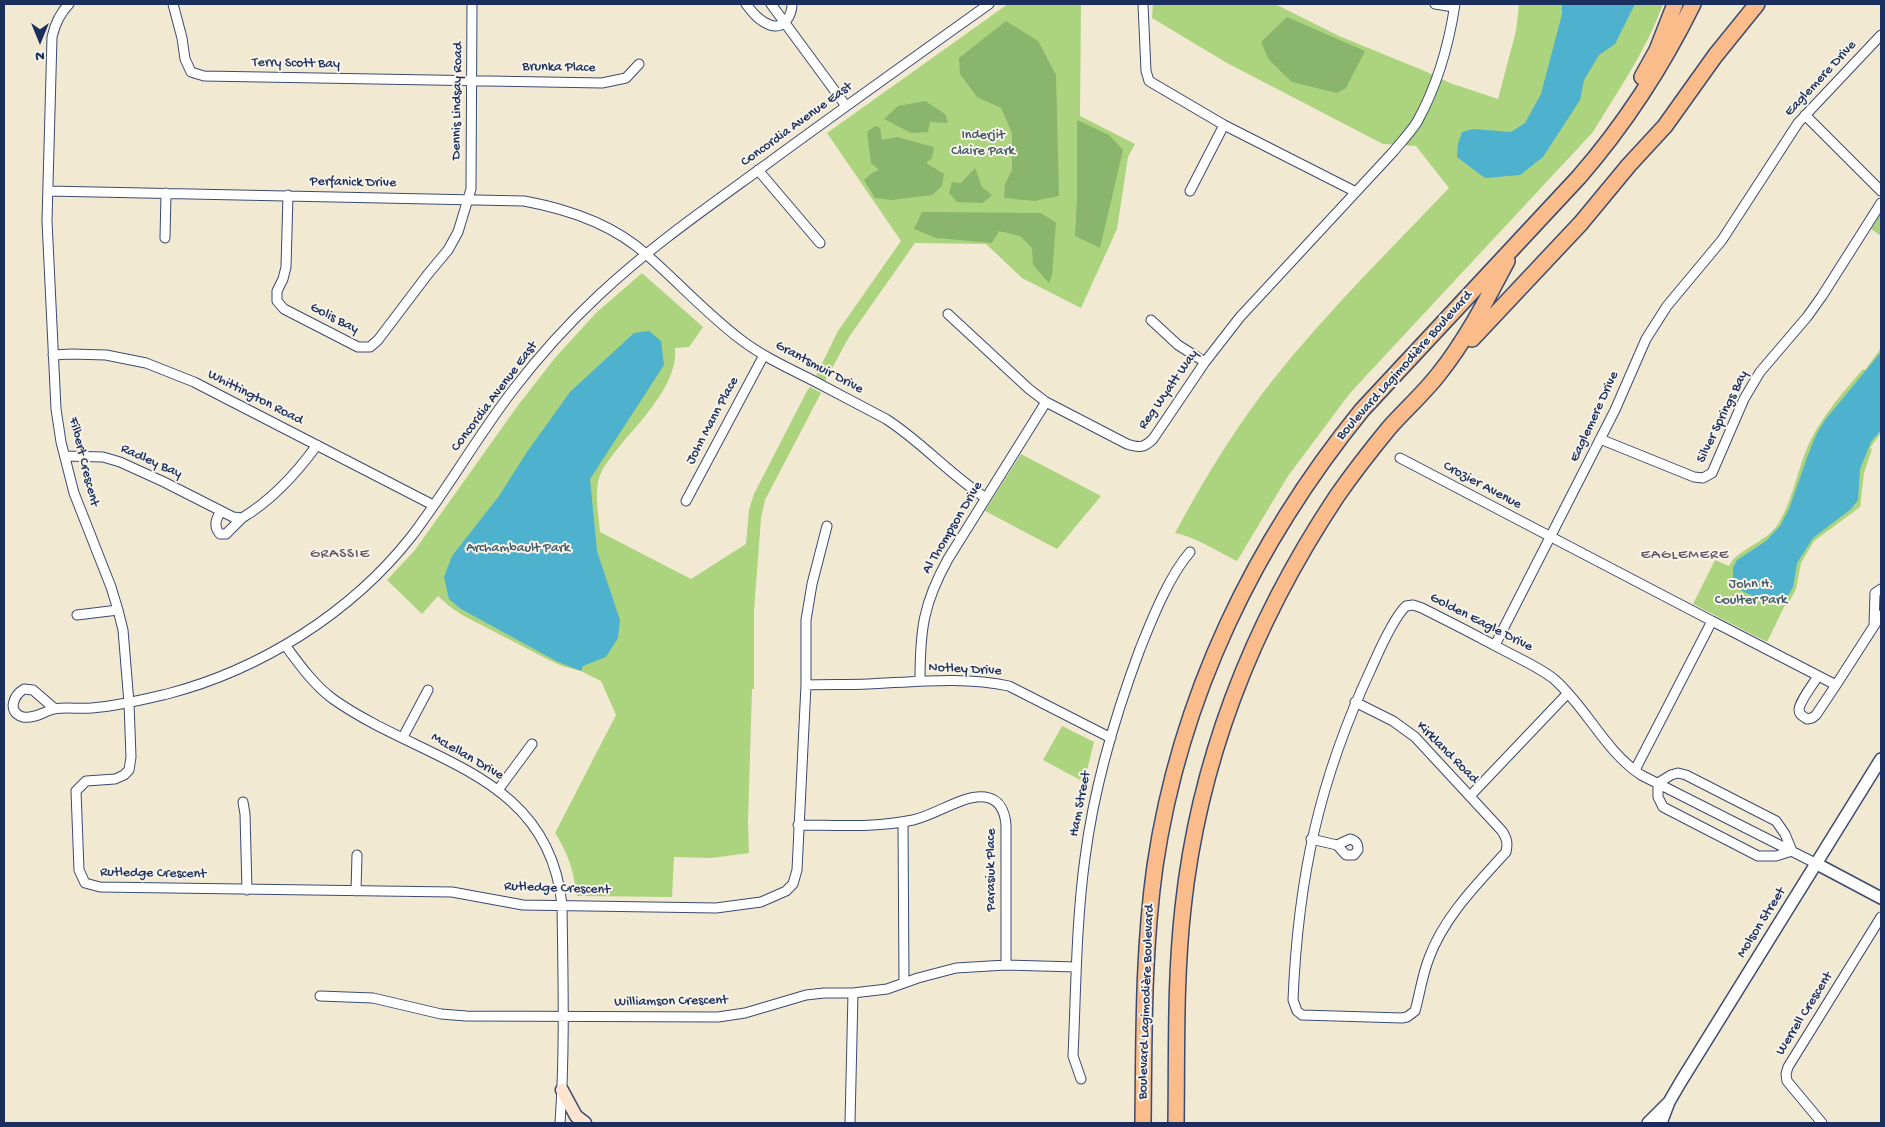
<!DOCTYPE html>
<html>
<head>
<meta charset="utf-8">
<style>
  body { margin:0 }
  #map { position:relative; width:1885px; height:1127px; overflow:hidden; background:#f2e9d3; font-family:"Gochi Hand",sans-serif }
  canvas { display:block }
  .frame { position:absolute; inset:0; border:5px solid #1b2f5e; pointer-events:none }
  .north { position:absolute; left:15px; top:15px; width:50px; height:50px; -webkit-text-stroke:4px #f7f3e8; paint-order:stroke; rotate:180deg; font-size:14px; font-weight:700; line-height:20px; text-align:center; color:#1b2f5e }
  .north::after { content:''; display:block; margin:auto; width:18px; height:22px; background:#1b2f5e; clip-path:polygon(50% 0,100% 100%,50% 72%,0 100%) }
</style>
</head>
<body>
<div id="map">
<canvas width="1885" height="1127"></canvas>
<div class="frame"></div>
<div class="north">N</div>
</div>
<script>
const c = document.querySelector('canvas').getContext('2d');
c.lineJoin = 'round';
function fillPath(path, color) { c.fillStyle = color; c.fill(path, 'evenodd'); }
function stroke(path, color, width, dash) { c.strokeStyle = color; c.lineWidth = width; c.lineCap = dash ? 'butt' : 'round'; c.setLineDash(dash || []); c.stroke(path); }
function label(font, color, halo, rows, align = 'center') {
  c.font = font + ' "Gochi Hand",sans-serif'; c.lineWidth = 4; c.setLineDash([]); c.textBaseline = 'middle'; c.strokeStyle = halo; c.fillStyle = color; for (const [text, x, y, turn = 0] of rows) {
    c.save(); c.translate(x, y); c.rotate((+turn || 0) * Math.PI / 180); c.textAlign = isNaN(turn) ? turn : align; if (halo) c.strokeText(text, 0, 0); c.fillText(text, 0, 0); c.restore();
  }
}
const green = new Path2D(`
  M1008 4H1081L1080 116 1135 144 1128 157 1117 229 1081 308 1022 278 986 244 915 243 849 337 825 381 816 376 838 331 901 241 827 133Z
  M1153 4H1275L1339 36 1427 72 1450 83 1498 99 1516 31 1519 4H1663C1647 49 1618 91 1593 132L1350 393 1288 476 1237 561C1218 552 1194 536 1175 533 1201 485 1229 438 1262 394 1318 321 1385 255 1449 188L1416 146 1383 144 1227 63 1152 18Z
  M1881 213V236L1871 229Z
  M642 273 703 327 689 347 675 348C679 381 642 420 622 443 613 455 601 467 598 482 595 498 599 517 600 532L691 579 746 544 749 510 754 494 807 391 810 387 821 393 765 500 761 518 754 611V689H752L748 823 749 853 711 858 674 857 672 897 577 896C574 873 568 852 555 833L616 715 601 681 581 671 562 666 547 659 462 615 449 606 438 596 422 614 387 580 415 550 519 404 555 358 596 313Z
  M1881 348V433L1870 448 1872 449 1864 473 1860 507 1814 541 1801 563 1796 589 1787 606 1785 605 1767 642 1693 604 1715 560 1729 566C1737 549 1766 543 1778 524 1791 503 1796 477 1805 453 1818 420 1841 395 1863 369L1865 370Z
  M1021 454 1101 496 1057 549 985 511Z
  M1062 726 1094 742 1084 782 1043 760Z`);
const forest = new Path2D(`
  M1287 17 1365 51 1346 88 1337 93 1292 82 1269 60 1261 42Z
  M1006 21 1038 41 1056 75 1059 196 1034 201 1004 198 1005 184 1012 170V133L1001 108 977 97 960 74 959 58Z
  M925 101 945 114 948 123 930 122 928 132 911 133 884 119 898 106Z
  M1077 120 1109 135 1123 150 1100 248 1075 236 1077 200Z
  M875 126 880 128 882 140 897 137 934 147 932 158 926 163 944 174 942 186 932 195 892 200 875 198 864 180 872 173 879 170 871 163 867 132Z
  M975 168 982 187 992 195 983 203 957 202 949 193 952 182 961 183Z
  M922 212 1041 213 1056 223 1052 275 1049 283 1033 265 1032 248 1020 236 999 231 992 243 936 238 914 229Z`);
const water = new Path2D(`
  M1562 4H1635L1615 44 1599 55 1584 80 1580 100 1543 157 1520 175 1485 178 1457 157 1458 144 1462 132 1473 129 1511 132 1525 123 1541 94 1562 14Z
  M649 331 661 341 664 365 590 479 597 551 620 620 618 638 606 657 583 666 581 671 556 661 461 609 449 599 444 577 452 556 499 496 527 452 570 392 634 333Z
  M1881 352V430L1871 442 1860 469 1858 500 1851 509 1813 538 1797 563 1793 587 1785 601 1773 604 1768 603 1742 591 1733 581V568L1737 560 1766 541 1780 526 1789 509 1808 455 1816 435 1825 420Z`);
const minor = new Path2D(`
  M69 4C59 14 55 24 52 37L47 221 56 409 61 442 74 493 111 587 118 610 123 630 129 703 131 757 129 770 124 775 115 779 86 781 76 791 79 870 85 883 100 887 452 892 523 905 716 908 761 902 786 891 793 884 797 870 806 685V620L812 584 827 526
  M173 4 182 38 185 59 191 72 204 76 602 83 626 78 639 64
  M746 4C752 12 759 21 770 25 784 30 792 15 792 4
  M771 4 846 106
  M1143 4 1146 71 1149 81 1224 125 1356 192
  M1435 4 1454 7
  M1805 115 1881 191
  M758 170 820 243
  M48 191 524 201C568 209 613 224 647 255 679 283 706 313 740 339 762 356 788 368 812 380 837 393 861 406 886 419 922 442 950 475 986 498
  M1190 191 1224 125
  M288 195 286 267 283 279 277 291V301L284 309 358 347H370L378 340 428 274 448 250 458 232 468 199 471 189 472 4
  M165 238 166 193
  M948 314 1029 389 1046 402 1127 444C1139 448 1144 448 1153 439L1205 362 1240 317 1393 152C1401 142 1410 133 1417 122 1437 86 1449 44 1455 4
  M1151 320 1178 345 1205 362
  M53 355 71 354 106 355 146 363 194 382 433 505
  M1600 439 1694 477 1703 478 1712 473 1744 399 1760 372 1807 317 1822 296 1881 203
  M65 456 103 457 120 462 164 482 233 517 242 518C272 500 296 474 317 445
  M1400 458 1712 621 1635 770
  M686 501 764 355
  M221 511C216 519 213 526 220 534H226L242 518
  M77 615 118 610
  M1712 621 1836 685 1881 615
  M1874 626 1875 593 1881 589
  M285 645C299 664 314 685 333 699 422 762 549 772 562 905 563 978 565 1051 560 1123
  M1495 645 1615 410 1646 339 1667 306 1722 240 1798 123 1881 35
  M1818 676C1814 683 1799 702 1799 710 1799 715 1803 716 1807 719L1812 718 1816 715 1836 685
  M920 681C920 630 923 604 948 559L1046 402
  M806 685C827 684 847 685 868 684 913 682 965 676 1009 686L1111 738
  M1355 702 1393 721 1415 737 1502 831C1507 839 1508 843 1506 852 1477 884 1444 917 1429 958 1422 976 1420 993 1415 1011L1407 1017 1402 1018 1302 1015 1297 1011 1293 1000C1298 878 1319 780 1371 669 1378 653 1394 617 1406 606L1413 605 1422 608C1450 622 1479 637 1507 652 1522 660 1540 668 1554 679 1587 708 1604 750 1641 775L1817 864
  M55 709 33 690 24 689C14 695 6 712 23 717 34 719 43 712 54 709 65 707 80 709 92 708 118 706 142 700 167 694 260 670 351 613 411 537 447 490 477 437 513 390 539 356 568 324 599 295 649 248 705 209 760 169 836 113 912 59 989 4
  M403 737 428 690
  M1678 773 1686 775 1776 821 1785 834 1792 851 1776 856H1758L1663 807 1658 797V783L1671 775Z
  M498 790 532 744
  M1470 796 1568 693
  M243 802 245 814 247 890
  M903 822 904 983
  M798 825C837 825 875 828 913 820 936 815 964 794 985 797 1000 799 1005 812 1006 825V965
  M1311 839 1337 845 1346 855H1354L1358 850C1358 843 1356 841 1350 839L1337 845
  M356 891 357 855
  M320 996 373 998 441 1014 466 1016 718 1017 745 1013 806 995 824 993H853L887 989 918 978 956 968 1006 965 1076 967
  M1081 1079 1073 1056C1076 990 1076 924 1085 858 1094 787 1115 716 1140 649 1152 619 1169 576 1190 552
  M850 1123 853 993
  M1822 1123 1787 1081 1786 1074 1788 1067 1881 917`);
const tertiary = new Path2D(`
  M1817 864 1881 898
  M1648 1123 1668 1103
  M1661 1123 1669 1102 1680 1083 1881 759`);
const secondary = new Path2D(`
  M562 1090 576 1116 585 1123`);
const primary = new Path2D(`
  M1642 77 1657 50 1675 4
  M1472 339 1581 223 1629 165 1665 126 1715 56 1757 4
  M1143 1123C1144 1037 1143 951 1155 866 1180 696 1255 542 1362 410L1579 177C1625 124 1662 67 1693 4
  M1176 1123C1177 1052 1175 980 1183 908 1199 759 1254 621 1337 496 1353 473 1371 450 1389 428 1405 410 1423 394 1438 375 1466 340 1486 301 1507 261`);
const streetNames = [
  ["Terry Scott Bay",296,64,1],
  ["Brunka Place",559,68,1],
  ["Eaglemere Drive",1821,79,-47],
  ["Dennis Lindsay Road",458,101,-89],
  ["Concordia Avenue East",797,125,-36],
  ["Perfanick Drive",353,183,1],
  ["Golis Bay",334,319,27],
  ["Boulevard Lagimodière Boulevard",1405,366,-48],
  ["Grantsmuir Drive",819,368,28],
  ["Reg Wyatt Way",1169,390,-55],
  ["Concordia Avenue East",495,397,-53],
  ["Whittington Road",255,398,27],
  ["Eaglemere Drive",1595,417,-65],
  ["Silver Springs Bay",1723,417,-64],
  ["John Mann Place",713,421,-62],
  ["Filbert Crescent",83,462,76],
  ["Radley Bay",151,462,24],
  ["Crozier Avenue",1482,486,28],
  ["Al Thompson Drive",953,528,-59],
  ["Golden Eagle Drive",1481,623,27],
  ["Notley Drive",965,670,3],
  ["Kirkland Road",1447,753,45],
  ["McLellan Drive",467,757,30],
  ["Ham Street",1081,804,-79],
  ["Parasiuk Place",992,870,-90],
  ["Rutledge Crescent",153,874,1],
  ["Rutledge Crescent",557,889,2],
  ["Molson Street",1762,923,-58],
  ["Williamson Crescent",671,1002,-1],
  ["Boulevard Lagimodière Boulevard",1147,1002,-88],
  ["Werrell Crescent",1805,1014,-58]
];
const parkNames = [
  ["Inderjit",983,136],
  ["Claire Park",983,152],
  ["Archambault Park",518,549],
  ["John H.",1751,585],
  ["Coulter Park",1751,601]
];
const neighbourhoodNames = [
  ["GRASSIE",340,555],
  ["EAGLEMERE",1685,556]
];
fillPath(green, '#acd37e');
fillPath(forest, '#89b56d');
fillPath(water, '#4eb1cd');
stroke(minor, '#3b4b70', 11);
stroke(tertiary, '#3b4b70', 14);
stroke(secondary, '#3b4b70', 15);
stroke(primary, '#3b4b70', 18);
stroke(minor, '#fff', 9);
stroke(tertiary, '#fff', 11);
stroke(secondary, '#fde4d0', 12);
stroke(primary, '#f9bc8a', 15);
label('14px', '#1b2f5e', '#f7f3e8', streetNames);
label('14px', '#3f5866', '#f7f3e8', parkNames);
c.letterSpacing = '1px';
label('15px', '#615763', '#f7f3e8', neighbourhoodNames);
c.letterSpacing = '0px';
</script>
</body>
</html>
